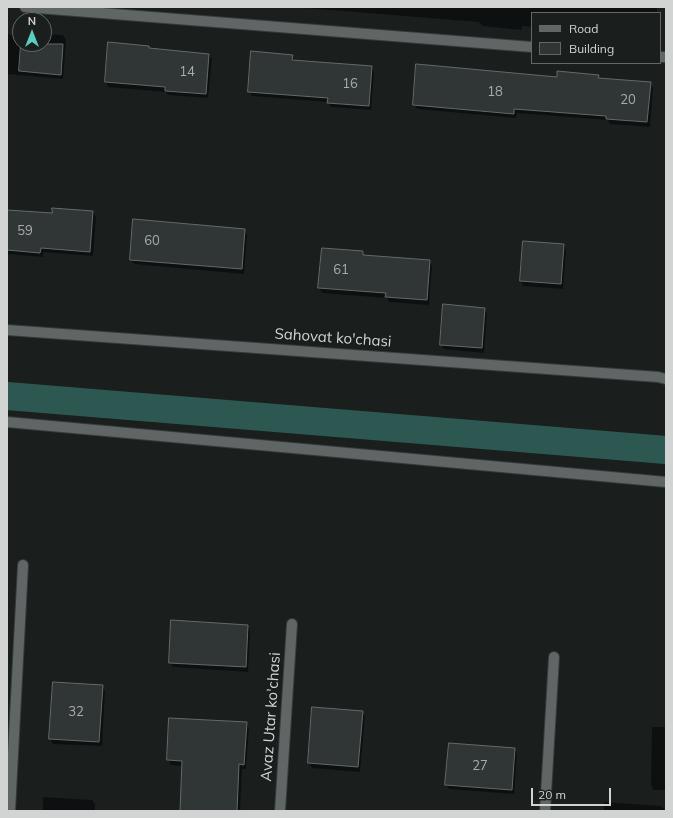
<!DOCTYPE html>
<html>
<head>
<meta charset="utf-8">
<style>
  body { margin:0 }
  #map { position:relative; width:673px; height:818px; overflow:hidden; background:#1a1f1e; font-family:Mulish,sans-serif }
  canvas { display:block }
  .frame { position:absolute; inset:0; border:8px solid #d1d4d3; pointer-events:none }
  .legend { position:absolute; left:531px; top:12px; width:130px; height:52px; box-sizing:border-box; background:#1a1f1e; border:1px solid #636766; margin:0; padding:5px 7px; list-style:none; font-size:12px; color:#d1d4d3 }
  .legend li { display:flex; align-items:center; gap:8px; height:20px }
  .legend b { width:20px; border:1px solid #636766 }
  .north { position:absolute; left:12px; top:12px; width:40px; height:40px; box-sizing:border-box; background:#1a1f1e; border:1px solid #636766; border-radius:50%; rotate:0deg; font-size:11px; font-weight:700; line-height:16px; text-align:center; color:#d1d4d3 }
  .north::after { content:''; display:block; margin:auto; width:14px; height:18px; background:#58cec0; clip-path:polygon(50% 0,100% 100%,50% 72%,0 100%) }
  .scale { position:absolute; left:531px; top:788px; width:80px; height:18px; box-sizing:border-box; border:2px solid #d1d4d3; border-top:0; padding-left:5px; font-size:12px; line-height:14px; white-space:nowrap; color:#d1d4d3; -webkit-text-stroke:3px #1a1f1e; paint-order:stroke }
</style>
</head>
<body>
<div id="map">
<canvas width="673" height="818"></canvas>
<div class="frame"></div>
<ul class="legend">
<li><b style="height:5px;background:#606665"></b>Road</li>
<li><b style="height:11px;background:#303535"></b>Building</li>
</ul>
<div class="north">N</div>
<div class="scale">20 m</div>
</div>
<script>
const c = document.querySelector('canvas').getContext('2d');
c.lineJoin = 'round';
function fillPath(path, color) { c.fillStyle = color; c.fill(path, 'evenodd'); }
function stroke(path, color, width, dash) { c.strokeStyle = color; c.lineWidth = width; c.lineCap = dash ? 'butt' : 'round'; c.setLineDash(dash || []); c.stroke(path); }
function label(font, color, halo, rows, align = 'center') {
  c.font = font + ' Mulish,sans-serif'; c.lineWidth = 3; c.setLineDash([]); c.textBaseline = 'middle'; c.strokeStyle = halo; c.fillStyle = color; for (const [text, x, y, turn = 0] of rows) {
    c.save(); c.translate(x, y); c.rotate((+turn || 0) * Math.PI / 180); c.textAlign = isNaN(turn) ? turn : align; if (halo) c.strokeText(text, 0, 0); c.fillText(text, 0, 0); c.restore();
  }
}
const shadow = new Path2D(`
  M293 7H657V13H532V27L522 26V30L482 26 479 22Z
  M7 34 20 35V44H44V34L63 35 66 40 63 79 7 74Z
  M149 47 150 50 209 55 212 59 208 98 168 95 166 92 108 87 106 82Z
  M292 55 295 61 372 67 374 72 371 110 331 107 328 102 252 96 249 91Z
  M598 76 600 79 650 83 653 88 650 127 610 124 608 120 517 113 516 118 417 109 414 104 558 78Z
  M7 211 52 214 93 212 96 217 93 256 43 252V257L7 254Z
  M244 230 247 235 244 274 134 264 131 259Z
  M564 245 566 250 563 289 523 286 521 281Z
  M362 252 365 256 429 261 432 266 429 305 389 302 387 298 322 293 319 288Z
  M484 309 487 314 484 353 444 349 441 344Z
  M248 626 250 631 248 672 173 667 170 663Z
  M102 686 105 691 102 746 53 744 50 739Z
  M362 712 365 716 360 772 312 768 309 763Z
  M246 723 249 728 246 769H242L240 811H181L183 766 171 765 168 760Z
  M652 727H666V790H653L651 785Z
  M514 749 517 754 514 794 449 789 446 785Z
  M43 797 92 800 95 804V811H43Z
  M604 802 662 806 665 811H604Z`);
const canal = new Path2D(`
  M7 396 666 450`);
const building = new Path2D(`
  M108 42 149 46V48L209 54 206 94 165 91V87L105 82Z
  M21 44H63L61 75 19 71Z
  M251 51 293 55 292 60 372 66 369 106 327 103 328 98 248 92Z
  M416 64 557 77V71L599 75 598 78 651 82 647 122 606 119V116L514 109V114L413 105Z
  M52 208 93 211 90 252 41 248 40 253 7 250V210L52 213Z
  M133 219 245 229 242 269 130 260Z
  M523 241 564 244 561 284 520 281Z
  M322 248 363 251V255L430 260 427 300 385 297 386 293 318 288Z
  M443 304 485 308 482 348 440 345Z
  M171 620 248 625 246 667 169 663Z
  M53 682 103 685 99 742 49 739Z
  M312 707 363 711 358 767 308 763Z
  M169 718 247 722 244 765 239 764 237 811H180L182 761 167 760Z
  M449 743 515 748 512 790 445 785Z`);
const minor = new Path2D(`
  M25 7 532 47
  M660 57H666
  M7 330 658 377 666 379
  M7 422 666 482
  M10 811 23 565
  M280 811 292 624
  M545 811 554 657`);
const numberNames = [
  ["14",187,72],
  ["16",350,84],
  ["18",495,92],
  ["20",628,100],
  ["59",25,231],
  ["60",152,241],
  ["61",341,270],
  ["32",76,712],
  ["27",480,766]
];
const streetNames = [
  ["Sahovat ko'chasi",333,338,4],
  ["Avaz Utar ko'chasi",271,717,-86]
];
fillPath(shadow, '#0007');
stroke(canal, '#2d5852', 28);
fillPath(building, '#303535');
stroke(building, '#636a68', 1);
stroke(minor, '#363a39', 12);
stroke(minor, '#606665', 10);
label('13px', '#a9acac', null, numberNames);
label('15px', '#d1d4d3', '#1a1f1e', streetNames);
</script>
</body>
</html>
